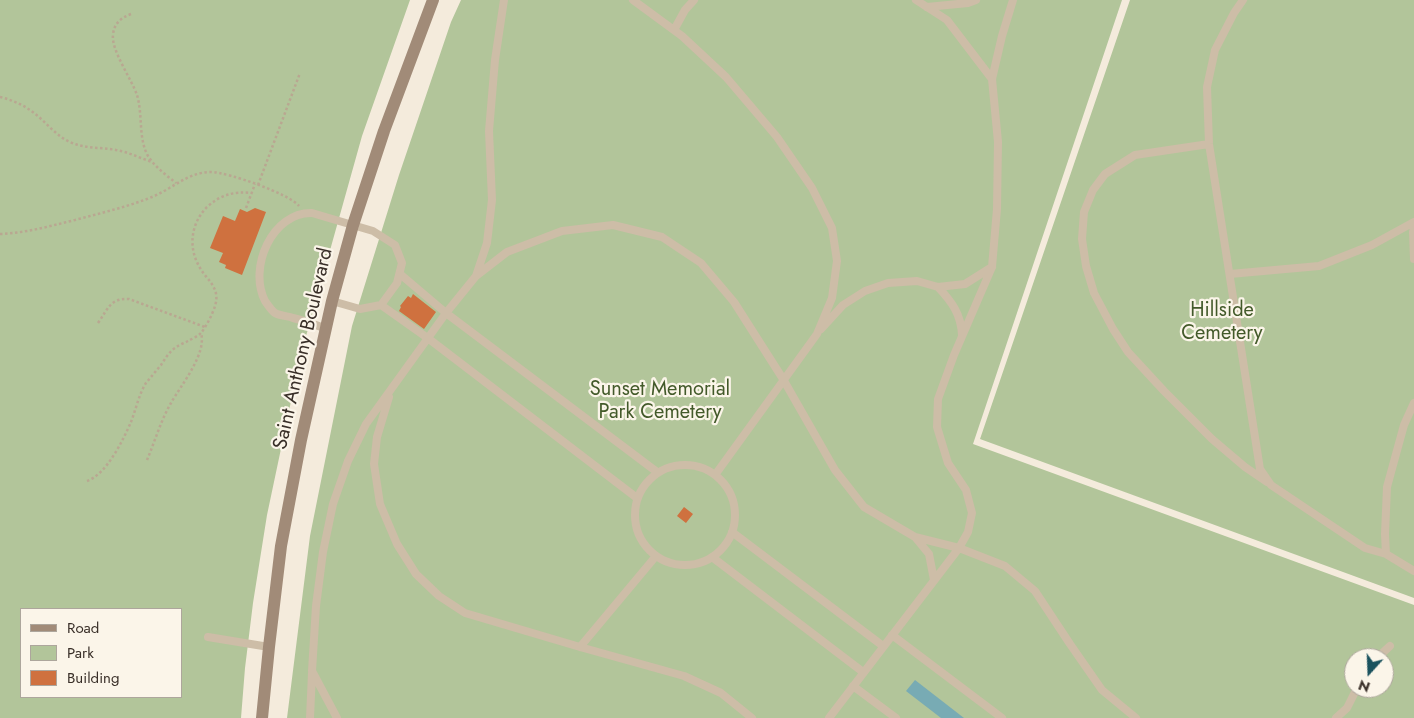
<!DOCTYPE html>
<html>
<head>
<meta charset="utf-8">
<style>
  body { margin:0 }
  #map { position:relative; width:1414px; height:718px; overflow:hidden; background:#f4ebdc; font-family:Jost,sans-serif }
  canvas { display:block }
  .legend { position:absolute; left:20px; top:608px; width:162px; height:90px; box-sizing:border-box; background:#fbf5e9; border:1px solid #ada69c; margin:0; padding:6px 9px; list-style:none; font-size:15px; color:#392f28 }
  .legend li { display:flex; align-items:center; gap:10px; height:25px }
  .legend b { width:25px; border:1px solid #ada69c }
  .north { position:absolute; left:1344px; top:648px; width:50px; height:50px; box-sizing:border-box; background:#fbf5e9; border:1px solid #ada69c; border-radius:50%; rotate:200deg; font-size:14px; font-weight:700; line-height:20px; text-align:center; color:#392f28 }
  .north::after { content:''; display:block; margin:auto; width:18px; height:22px; background:#1a525e; clip-path:polygon(50% 0,100% 100%,50% 72%,0 100%) }
</style>
</head>
<body>
<div id="map">
<canvas width="1414" height="718"></canvas>
<ul class="legend">
<li><b style="height:6px;background:#a18b78"></b>Road</li>
<li><b style="height:14px;background:#b2c59a"></b>Park</li>
<li><b style="height:14px;background:#cf713f"></b>Building</li>
</ul>
<div class="north">N</div>
</div>
<script>
const c = document.querySelector('canvas').getContext('2d');
c.lineJoin = 'round';
function fillPath(path, color) { c.fillStyle = color; c.fill(path, 'evenodd'); }
function stroke(path, color, width, dash) { c.strokeStyle = color; c.lineWidth = width; c.lineCap = dash ? 'butt' : 'round'; c.setLineDash(dash || []); c.stroke(path); }
function label(font, color, halo, rows, align = 'center') {
  c.font = font + ' Jost,sans-serif'; c.lineWidth = 4.5; c.setLineDash([]); c.textBaseline = 'middle'; c.strokeStyle = halo; c.fillStyle = color; for (const [text, x, y, turn = 0] of rows) {
    c.save(); c.translate(x, y); c.rotate((+turn || 0) * Math.PI / 180); c.textAlign = isNaN(turn) ? turn : align; if (halo) c.strokeText(text, 0, 0); c.fillText(text, 0, 0); c.restore();
  }
}
const green = new Path2D(`
  M0 0H410L362 136 301 354 267 515 253 603 245 668 241 718H0ZM21 609H181V697H21Z
  M461 0H1122L973 444 1414 605V718H287L310 536 352 326 399 175 451 22ZM1354 658H1384V688H1354Z
  M1130 0H1414V598L980 439Z`);
const water = new Path2D(`
  M915 680 964 718H941L906 691Z`);
const building = new Path2D(`
  M255 208 266 212 242 275 225 268 226 265 219 262 223 253 210 248 223 216 235 221 240 209 247 212Z
  M413 294 436 312 424 329 399 311 401 307 400 306 408 296 411 298Z
  M684 507 693 514 686 523 677 516Z`);
const path = new Path2D(`
  M131 14C121 18 114 23 113 35 111 50 132 80 137 95 143 115 138 138 148 156 155 167 166 175 176 183
  M0 97C12 100 24 105 34 113 46 122 56 136 70 142 85 149 101 147 116 150 128 152 140 158 152 162
  M258 185 300 73
  M246 208 255 184
  M0 234C26 233 50 226 75 220 101 213 127 207 152 197 172 189 188 172 211 172 227 172 290 194 299 206
  M98 323C108 309 110 298 129 299L205 327
  M147 460C155 441 161 420 171 403 181 385 207 354 201 333
  M87 481C107 474 123 440 131 422 136 409 139 394 146 383 151 377 156 371 161 365 165 359 169 352 175 348 179 345 184 343 188 341 192 339 198 336 201 333 206 327 213 313 215 306 221 287 206 280 199 266 188 247 191 223 207 207 220 195 234 191 252 193`);
const lane = new Path2D(`
  M633 0 682 36 726 77 777 137 812 188 832 228 837 261 832 298 817 334 715 475
  M916 0 947 20 992 79
  M1243 0 1234 13 1215 50 1207 87 1209 144 1260 469 1271 485 1365 548 1386 554 1414 571
  M927 7 968 3 976 0
  M674 30 685 10 694 0
  M1209 144 1135 155 1105 174 1093 190 1084 212 1082 239 1086 266 1094 293 1113 329 1128 352 1164 391 1212 439 1245 467 1267 482
  M1414 228 1413 232 1414 259
  M400 274 446 313 657 472
  M1230 274 1319 266 1372 245 1414 222
  M476 276 487 243 492 200 489 131 495 60 504 0
  M938 287C952 302 961 314 962 335
  M381 305 429 339 637 498
  M327 329C316 325 305 321 293 318 288 316 280 316 275 313 271 310 268 305 265 301 248 268 272 212 312 213L373 231 395 245 402 263 397 283 381 305 360 309 332 301
  M821 329 843 305 865 291 888 283 917 281 938 287 965 284 992 267
  M389 397 377 437 374 464 380 504 397 544 416 574 439 596 465 613 580 647 684 676 721 693 752 718
  M635 515a50 50 0 1 1 100 0a50 50 0 1 1-100 0Z
  M732 532 883 646
  M915 537 929 554 934 580
  M1386 554 1385 534 1387 487 1404 425 1414 403
  M712 557 863 672
  M892 635 1002 718
  M208 637 269 647
  M580 647 656 556
  M1377 658 1390 646
  M853 686 896 718
  M310 718 312 673
  M337 718 312 671 316 606 323 552 333 504 348 461 366 424 446 313 476 276 507 252 562 231 613 225 662 237 701 263 734 302 783 379 835 470 864 507 915 537 959 548 1005 566 1035 591 1070 644 1102 690 1136 718
  M829 718 959 548 968 532 972 513 966 490 948 463 937 427 938 399 954 355 992 267 997 209 998 142 992 79 1002 36 1013 0
  M1336 718 1347 708 1357 688`);
const secondary = new Path2D(`
  M262 718 269 647 281 546 301 440 332 301 353 225 384 131 433 0`);
const parkNames = [
  ["Hillside",1222,311],
  ["Cemetery",1222,334],
  ["Sunset Memorial",660,390],
  ["Park Cemetery",660,413]
];
const streetNames = [
  ["Saint Anthony Boulevard",304,349,-77]
];
fillPath(green, '#b2c59a');
fillPath(water, '#78abb4');
fillPath(building, '#cf713f');
stroke(path, '#b9a791', 2.5, [2.5, 2.5]);
stroke(lane, '#cdbda7', 8);
stroke(secondary, '#a18b78', 12);
label('20px', '#435a2a', '#fbf5e9', parkNames);
label('20px', '#392f28', '#fbf5e9', streetNames);
</script>
</body>
</html>
